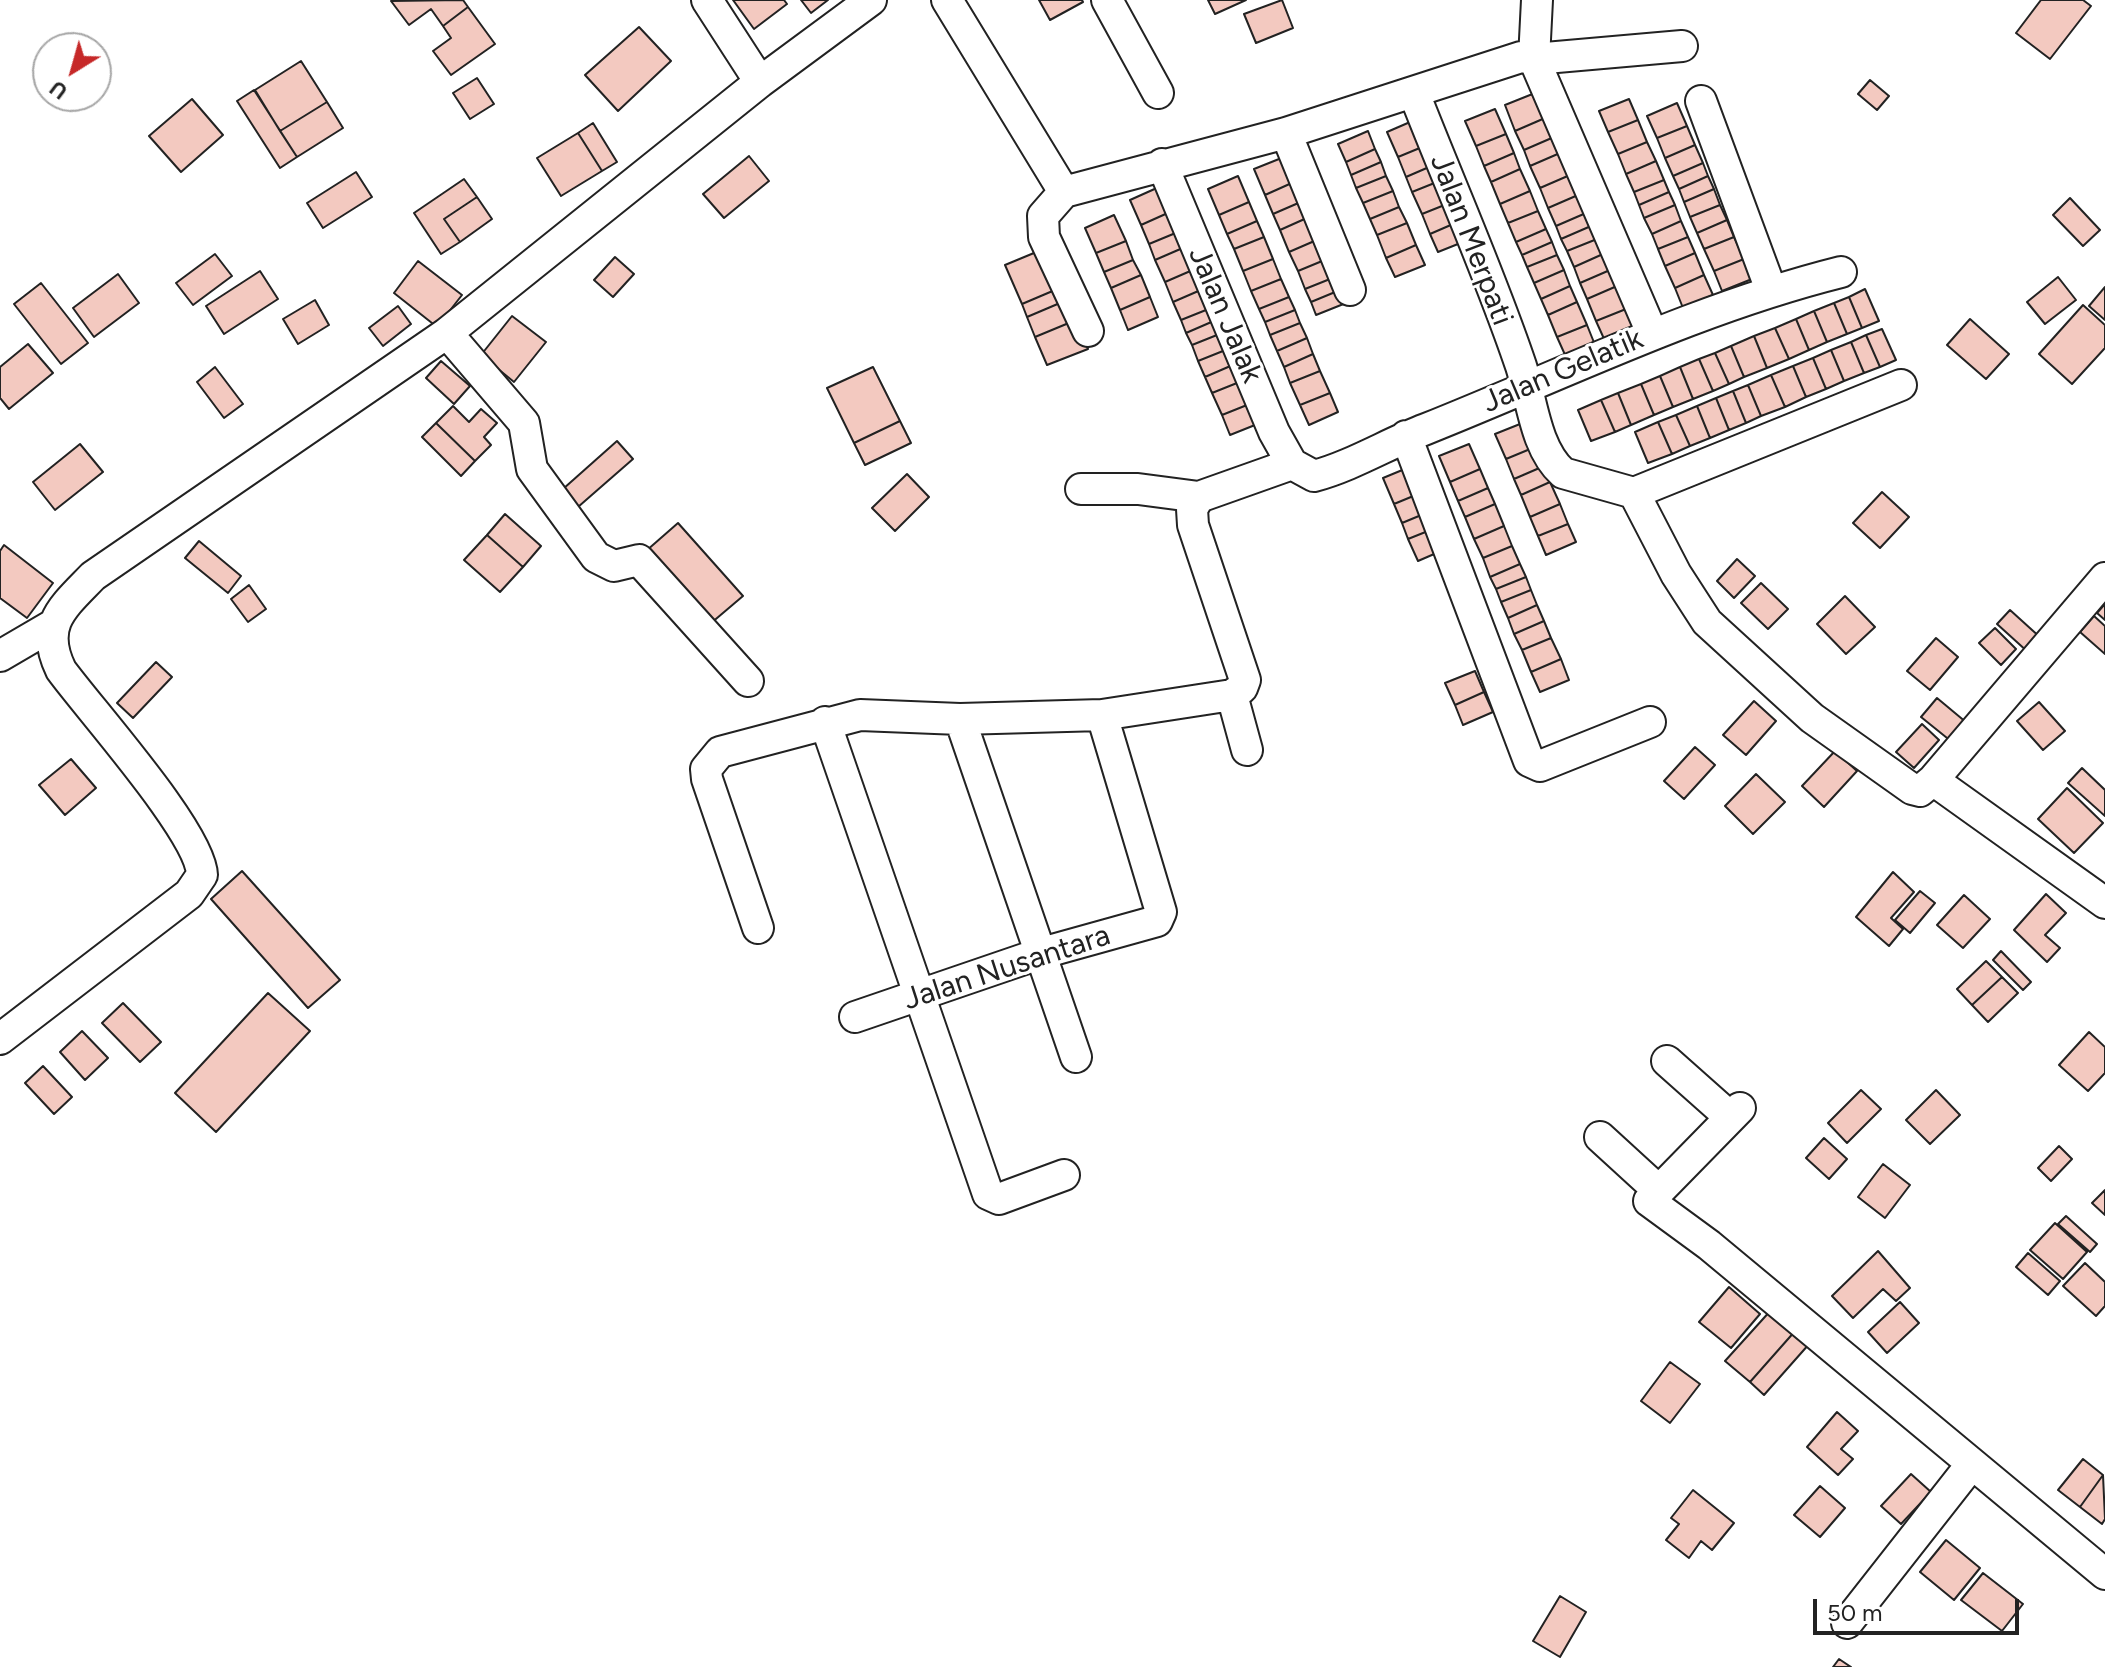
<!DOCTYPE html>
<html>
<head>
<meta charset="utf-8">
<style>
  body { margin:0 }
  #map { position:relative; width:2105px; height:1667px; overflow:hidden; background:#fff; font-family:Figtree,sans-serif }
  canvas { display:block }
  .north { position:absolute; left:32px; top:32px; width:80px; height:80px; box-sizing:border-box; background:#fff; border:2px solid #a7a7a7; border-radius:50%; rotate:217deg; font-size:22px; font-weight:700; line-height:32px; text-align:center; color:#222 }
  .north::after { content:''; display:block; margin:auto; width:28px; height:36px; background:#c62828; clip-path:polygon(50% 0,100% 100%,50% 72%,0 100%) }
  .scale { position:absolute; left:1813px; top:1599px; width:206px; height:36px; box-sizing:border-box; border:4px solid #222; border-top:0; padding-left:10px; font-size:24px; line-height:28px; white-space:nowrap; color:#222; -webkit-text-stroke:6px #fff; paint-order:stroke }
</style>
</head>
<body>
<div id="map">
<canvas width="2105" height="1667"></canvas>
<div class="north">U</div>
<div class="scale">50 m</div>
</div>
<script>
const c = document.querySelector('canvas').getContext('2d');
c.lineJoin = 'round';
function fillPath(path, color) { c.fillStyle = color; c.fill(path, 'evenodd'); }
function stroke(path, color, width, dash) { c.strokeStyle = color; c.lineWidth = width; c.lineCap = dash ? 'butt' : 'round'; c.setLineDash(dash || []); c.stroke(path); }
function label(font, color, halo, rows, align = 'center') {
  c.font = font + ' Figtree,sans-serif'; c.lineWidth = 6; c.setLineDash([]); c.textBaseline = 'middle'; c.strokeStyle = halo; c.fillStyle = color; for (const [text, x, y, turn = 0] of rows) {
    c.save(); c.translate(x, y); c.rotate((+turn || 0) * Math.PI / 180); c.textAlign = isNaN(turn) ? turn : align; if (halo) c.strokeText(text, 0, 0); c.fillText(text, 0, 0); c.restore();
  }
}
const building = new Path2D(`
  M463 0 468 7 443 26 431 9 409 25 391 1Z
  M733 0H784L787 4 754 29Z
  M801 0H828L811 13Z
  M1039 0H1082L1083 2 1050 20Z
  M1208 0H1246L1215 14Z
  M1282 0 1293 28 1256 43 1244 14Z
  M2041 0H2083L2091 6 2050 59 2016 33Z
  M468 7 495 44 451 75 433 51 451 38 443 26Z
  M639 27 671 61 618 111 585 75Z
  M301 61 327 102 280 131 255 90Z
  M477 78 494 104 470 119 453 93Z
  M1870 80 1889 96 1877 110 1858 94Z
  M254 90 297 157 280 168 237 101Z
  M1535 93 1545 118 1515 131 1505 105Z
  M192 99 223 135 181 172 149 136Z
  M1629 99 1638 120 1608 132 1599 111Z
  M327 102 343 128 297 157 280 131Z
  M1677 103 1687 126 1657 138 1647 116Z
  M1495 109 1506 134 1476 146 1465 121Z
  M1545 118 1554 137 1524 150 1515 131Z
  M1417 119 1427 145 1398 157 1387 132Z
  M1638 120 1647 142 1618 154 1608 132Z
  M593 123 617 162 602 171 578 133Z
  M1687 126 1695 145 1665 158 1657 138Z
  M1368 131 1375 149 1346 162 1338 144Z
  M578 133 602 171 561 196 537 158Z
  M1506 134 1514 153 1484 166 1476 146Z
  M1554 137 1560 153 1530 166 1524 150Z
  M1647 142 1656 161 1626 174 1618 154Z
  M1427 145 1436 164 1406 177 1398 157Z
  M1695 145 1703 163 1673 176 1665 158Z
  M1375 149 1381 162 1351 175 1346 162Z
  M1514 153 1520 169 1491 182 1484 166Z
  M1560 153 1570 175 1540 188 1530 166Z
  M749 156 769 181 724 218 703 194Z
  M1284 157 1294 182 1265 195 1254 169Z
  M1656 161 1664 180 1634 192 1626 174Z
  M1381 162 1386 176 1356 188 1351 175Z
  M1703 163 1708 176 1679 189 1673 176Z
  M1436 164 1442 180 1412 192 1406 177Z
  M1520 169 1530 191 1500 204 1491 182Z
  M356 172 372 197 323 228 307 203Z
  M1570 175 1578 195 1548 208 1540 188Z
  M1238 176 1249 202 1219 215 1208 189Z
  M1386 176 1393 191 1363 203 1356 188Z
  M1708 176 1714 189 1684 202 1679 189Z
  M464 179 477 197 444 219 460 242 441 254 414 213Z
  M1442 180 1452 202 1422 214 1412 192Z
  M1664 180 1669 192 1639 205 1634 192Z
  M1294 182 1303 201 1273 214 1265 195Z
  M1159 187 1170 212 1141 225 1130 200Z
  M1714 189 1720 205 1690 217 1684 202Z
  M1393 191 1399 207 1370 219 1363 203Z
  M1530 191 1538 211 1508 223 1500 204Z
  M1669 192 1675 205 1644 218 1639 205Z
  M1578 195 1586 213 1556 226 1548 208Z
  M477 197 492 219 460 242 444 219Z
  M2070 198 2100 230 2083 246 2053 215Z
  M1303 201 1309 217 1280 230 1273 214Z
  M1249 202 1257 221 1227 234 1219 215Z
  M1452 202 1460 221 1430 234 1422 214Z
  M1675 205 1681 221 1652 234 1644 218Z
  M1720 205 1727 220 1697 233 1690 217Z
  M1399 207 1407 223 1377 235 1370 219Z
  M1538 211 1546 229 1516 242 1508 223Z
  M1170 212 1178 232 1149 244 1141 225Z
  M1586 213 1591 226 1561 239 1556 226Z
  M1114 215 1126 241 1096 253 1085 228Z
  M1309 217 1319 239 1289 252 1280 230Z
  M1727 220 1734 237 1704 249 1697 233Z
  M1257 221 1264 237 1234 249 1227 234Z
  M1460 221 1468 240 1438 252 1430 234Z
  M1681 221 1688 237 1658 249 1652 234Z
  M1407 223 1416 245 1386 258 1377 235Z
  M1591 226 1597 239 1567 251 1561 239Z
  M1546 229 1552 242 1522 255 1516 242Z
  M1178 232 1185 247 1155 260 1149 244Z
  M1264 237 1273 259 1243 271 1234 249Z
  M1688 237 1695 253 1665 266 1658 249Z
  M1734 237 1744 259 1714 271 1704 249Z
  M1319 239 1327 259 1298 271 1289 252Z
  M1597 239 1603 254 1574 267 1567 251Z
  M1126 241 1133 260 1104 272 1096 253Z
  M1552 242 1557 255 1527 267 1522 255Z
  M1416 245 1425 265 1395 277 1386 258Z
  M1185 247 1195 269 1165 282 1155 260Z
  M1046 248 1062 287 1022 304 1005 265Z
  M1695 253 1704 275 1675 288 1665 266Z
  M215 254 232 276 193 305 176 283Z
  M1603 254 1610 270 1580 283 1574 267Z
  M1557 255 1564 270 1534 283 1527 267Z
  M615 257 634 274 613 297 594 280Z
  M1273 259 1281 279 1251 291 1243 271Z
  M1327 259 1335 277 1305 289 1298 271Z
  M1744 259 1752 279 1722 291 1714 271Z
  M1133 260 1141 275 1111 288 1104 272Z
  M418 261 462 295 437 327 394 293Z
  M1195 269 1203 289 1173 302 1165 282Z
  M1564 270 1570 286 1541 299 1534 283Z
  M1610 270 1617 286 1587 299 1580 283Z
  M260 271 278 299 224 334 206 306Z
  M118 274 139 303 94 337 73 308Z
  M1141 275 1150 297 1120 310 1111 288Z
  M1704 275 1713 295 1683 308 1675 288Z
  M1335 277 1340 290 1311 302 1305 289Z
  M2058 277 2076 300 2045 324 2027 302Z
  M1281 279 1289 297 1259 309 1251 291Z
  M41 283 88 343 61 364 14 304Z
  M1570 286 1577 302 1548 315 1541 299Z
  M1617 286 1626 309 1596 321 1587 299Z
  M1062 287 1067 300 1027 317 1022 304Z
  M2105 287V320L2089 306Z
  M1203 289 1211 308 1181 320 1173 302Z
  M1865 289 1879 321 1862 328 1849 297Z
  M1340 290 1346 303 1316 315 1311 302Z
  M1150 297 1158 317 1128 330 1120 310Z
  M1289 297 1295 310 1265 322 1259 309Z
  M1849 297 1862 328 1847 334 1834 303Z
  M315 300 329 325 298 344 283 319Z
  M1067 300 1076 320 1035 337 1027 317Z
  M1577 302 1587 325 1557 337 1548 315Z
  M1834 303 1847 334 1827 342 1814 311Z
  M2083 305 2105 325V348L2072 384 2039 354Z
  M398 306 411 324 383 346 369 328Z
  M1211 308 1216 320 1186 333 1181 320Z
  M1626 309 1635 329 1605 341 1596 321Z
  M1295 310 1300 323 1270 335 1265 322Z
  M1814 311 1827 342 1809 350 1796 319Z
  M512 316 546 342 514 382 481 355Z
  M1796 319 1809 350 1789 359 1775 328Z
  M1970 319 2009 354 1986 379 1947 345Z
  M1076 320 1088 349 1047 365 1035 337Z
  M1216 320 1222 333 1192 345 1186 333Z
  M1300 323 1307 338 1277 351 1270 335Z
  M1587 325 1595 345 1566 357 1557 337Z
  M1775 328 1789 359 1767 368 1754 336Z
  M1882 329 1896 360 1880 367 1866 335Z
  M1222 333 1228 349 1198 361 1192 345Z
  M1866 335 1880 367 1864 373 1851 342Z
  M1754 336 1767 368 1744 377 1731 346Z
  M1307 338 1313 354 1284 367 1277 351Z
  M1851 342 1864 373 1844 381 1831 350Z
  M28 344 53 373 9 409 0 398V367Z
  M1731 346 1744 377 1729 384 1715 353Z
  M1228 349 1235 364 1205 377 1198 361Z
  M1831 350 1844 381 1826 389 1813 358Z
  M1715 353 1729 384 1713 391 1699 359Z
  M1313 354 1320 371 1290 383 1284 367Z
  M1813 358 1826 389 1806 397 1793 366Z
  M1699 359 1713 391 1693 399 1680 367Z
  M441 361 470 386 454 404 426 378Z
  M1235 364 1242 381 1212 393 1205 377Z
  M1793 366 1806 397 1785 407 1771 375Z
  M215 367 243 404 224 418 197 382Z
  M873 367 900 421 854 443 827 388Z
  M1680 367 1693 399 1673 407 1660 376Z
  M1320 371 1330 393 1300 405 1290 383Z
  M1771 375 1785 407 1761 416 1748 385Z
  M1660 376 1673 407 1654 415 1641 384Z
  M1242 381 1252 403 1222 415 1212 393Z
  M1641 384 1654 415 1631 425 1618 393Z
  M1748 385 1761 416 1746 423 1733 391Z
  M1733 391 1746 423 1729 430 1716 398Z
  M1330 393 1338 412 1309 425 1300 405Z
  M1618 393 1631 425 1615 432 1601 400Z
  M1716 398 1729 430 1710 438 1697 406Z
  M1601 400 1615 432 1591 441 1578 410Z
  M1252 403 1260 423 1230 435 1222 415Z
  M453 406 469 422 481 409 497 423 484 437 491 445 475 461 436 423Z
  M1697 406 1710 438 1690 446 1676 415Z
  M1676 415 1690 446 1672 454 1658 422Z
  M900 421 911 443 865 465 854 443Z
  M1525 422 1535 447 1506 459 1495 434Z
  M1658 422 1672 454 1648 463 1635 432Z
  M436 423 475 461 461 476 422 437Z
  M617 441 633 459 578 507 563 489Z
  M80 444 103 472 55 510 33 482Z
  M1469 444 1480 469 1450 482 1439 456Z
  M1535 447 1544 466 1514 479 1506 459Z
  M1412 466 1423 492 1394 504 1383 478Z
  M1544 466 1550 482 1521 495 1514 479Z
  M1480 469 1488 488 1458 501 1450 482Z
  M907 474 929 497 895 531 872 508Z
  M1550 482 1560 504 1530 517 1521 495Z
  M1488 488 1495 504 1465 517 1458 501Z
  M1423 492 1431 511 1402 523 1394 504Z
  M1882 492 1909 517 1880 548 1853 523Z
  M1495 504 1504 526 1474 539 1465 517Z
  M1560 504 1568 524 1538 536 1530 517Z
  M1431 511 1438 527 1408 539 1402 523Z
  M505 514 541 546 523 567 487 535Z
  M678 523 743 596 710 624 646 551Z
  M1568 524 1576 542 1546 555 1538 536Z
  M1504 526 1512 546 1483 558 1474 539Z
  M1438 527 1448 548 1418 561 1408 539Z
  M487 535 523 567 500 592 464 560Z
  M199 541 241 576 228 593 185 558Z
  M4 545 53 583 27 618 0 598V551Z
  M1512 546 1520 564 1490 577 1483 558Z
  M1737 559 1755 576 1734 598 1717 581Z
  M1520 564 1526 577 1496 589 1490 577Z
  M1526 577 1531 590 1501 602 1496 589Z
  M1761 583 1788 609 1768 629 1741 603Z
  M249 585 266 609 248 622 231 599Z
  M1531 590 1537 605 1508 618 1501 602Z
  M1845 596 1875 627 1846 654 1817 624Z
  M2105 604V620L2097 613Z
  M1537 605 1544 621 1514 634 1508 618Z
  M2010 610 2042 639 2029 653 1997 624Z
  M2094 616 2105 626V654L2080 632Z
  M1544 621 1551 638 1522 650 1514 634Z
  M1995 628 2016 649 2001 665 1979 643Z
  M1551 638 1561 659 1531 672 1522 650Z
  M1936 638 1958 657 1930 690 1907 671Z
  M1561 659 1569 680 1540 692 1531 672Z
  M156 662 172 677 133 718 117 703Z
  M1475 671 1484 692 1455 705 1445 683Z
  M1484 692 1493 712 1463 725 1455 705Z
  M1937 698 1967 723 1952 742 1921 717Z
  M1754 701 1776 721 1746 755 1723 735Z
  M2039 702 2065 731 2043 750 2017 721Z
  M1922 724 1939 740 1914 768 1896 752Z
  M1695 747 1715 765 1684 799 1664 781Z
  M1835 751 1857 771 1824 807 1802 786Z
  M71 759 96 788 65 815 39 785Z
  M2082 768 2105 790V816L2068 783Z
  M1756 774 1785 802 1753 834 1725 806Z
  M2067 788 2103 823 2074 853 2038 819Z
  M242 871 340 980 308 1008 211 899Z
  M1893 872 1914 892 1891 918 1903 929 1889 946 1856 917Z
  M1920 891 1935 903 1910 933 1895 920Z
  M2046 894 2066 913 2045 935 2060 948 2047 962 2014 930Z
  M1964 895 1990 919 1963 948 1937 925Z
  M2001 951 2031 982 2023 990 1993 960Z
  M1986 961 2002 977 1972 1005 1957 989Z
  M2002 977 2018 993 1988 1022 1972 1005Z
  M268 993 310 1031 216 1132 175 1093Z
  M123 1003 161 1042 140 1062 102 1023Z
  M82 1031 108 1058 85 1080 60 1052Z
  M2089 1032 2105 1047V1073L2088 1091 2059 1065Z
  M43 1066 72 1097 54 1114 25 1083Z
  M1861 1090 1881 1109 1847 1143 1828 1123Z
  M1936 1090 1960 1115 1930 1144 1906 1120Z
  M1824 1138 1847 1159 1829 1179 1806 1158Z
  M2059 1146 2072 1159 2051 1181 2038 1168Z
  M1883 1164 1910 1185 1885 1218 1858 1197Z
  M2105 1190V1215L2092 1203Z
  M2066 1216 2097 1244 2090 1252 2058 1224Z
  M2055 1223 2087 1252 2063 1279 2030 1250Z
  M1878 1251 1910 1288 1896 1301 1883 1289 1853 1318 1832 1296Z
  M2028 1253 2060 1281 2048 1295 2016 1267Z
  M2085 1263 2105 1282V1306L2096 1316 2063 1286Z
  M1729 1287 1760 1314 1731 1348 1699 1322Z
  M1900 1302 1919 1323 1887 1353 1868 1332Z
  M1772 1309 1796 1330 1750 1382 1725 1361Z
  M1796 1330 1810 1343 1764 1395 1750 1382Z
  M1670 1362 1700 1384 1670 1423 1641 1401Z
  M1837 1412 1858 1431 1841 1449 1853 1459 1838 1475 1807 1447Z
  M2083 1459 2103 1475 2080 1507 2058 1490Z
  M1911 1474 1931 1492 1901 1524 1881 1506Z
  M2103 1475 2105 1519 2102 1524 2080 1507Z
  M1820 1486 1845 1508 1820 1537 1794 1515Z
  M1693 1490 1734 1523 1712 1550 1701 1541 1689 1558 1666 1540 1679 1524 1671 1518Z
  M1946 1540 1980 1568 1954 1600 1920 1572Z
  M1983 1573 2023 1604 2002 1631 1961 1600Z
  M1560 1596 1586 1612 1560 1657 1533 1641Z
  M1839 1659 1851 1667H1833Z`);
const minor = new Path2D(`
  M707 0 760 82
  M947 0 1064 192 1286 133 1521 57 1534 59 1652 333
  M1107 0 1158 93
  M1537 0 1534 59 1682 46
  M1414 93C1449 183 1490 274 1521 366 1532 400 1535 448 1563 473L1634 493 1901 385
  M1701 101 1771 290
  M1286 133 1350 290
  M1162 164 1274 432 1292 464 1314 476C1352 466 1389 443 1426 429 1564 374 1697 308 1841 272
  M1064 192 1043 216 1044 237 1088 331
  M447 333 524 423 532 469 596 557 614 566 639 560 748 681
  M1406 436 1529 761 1540 766 1650 722
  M1081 489H1138L1199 497
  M1634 493 1676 574 1707 622 1812 718 1912 789 1920 791 1933 780 2105 903
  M0 656 53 625
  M1232 695 1247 750
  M1102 715 1232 695 1242 688 1245 680 1193 525 1192 509 1199 497 1292 464
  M960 719 1076 1057
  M825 722 988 1194 999 1199 1064 1175
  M1933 780 2105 578
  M758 928 707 779 706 769 720 752 860 715 960 719 1102 715 1161 912 1157 921 1042 953 855 1017
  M0 1039 189 894 202 875C201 833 91 711 61 670 39 625 63 607 93 576L447 333 760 82 871 0
  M1667 1061 1730 1117
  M1740 1108 1649 1201 1709 1245 2105 1574
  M1600 1137 1659 1191
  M1847 1623 1971 1465`);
const streetNames = [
  ["Jalan Merpati",1471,240,69],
  ["Jalan Jalak",1225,315,67],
  ["Jalan Gelatik",1563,371,-23],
  ["Jalan Nusantara",1007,968,-18]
];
fillPath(building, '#f3c9c0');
stroke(building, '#222', 2);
stroke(minor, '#222', 34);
stroke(minor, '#fff', 30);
label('30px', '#222', '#fff', streetNames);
</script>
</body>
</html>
